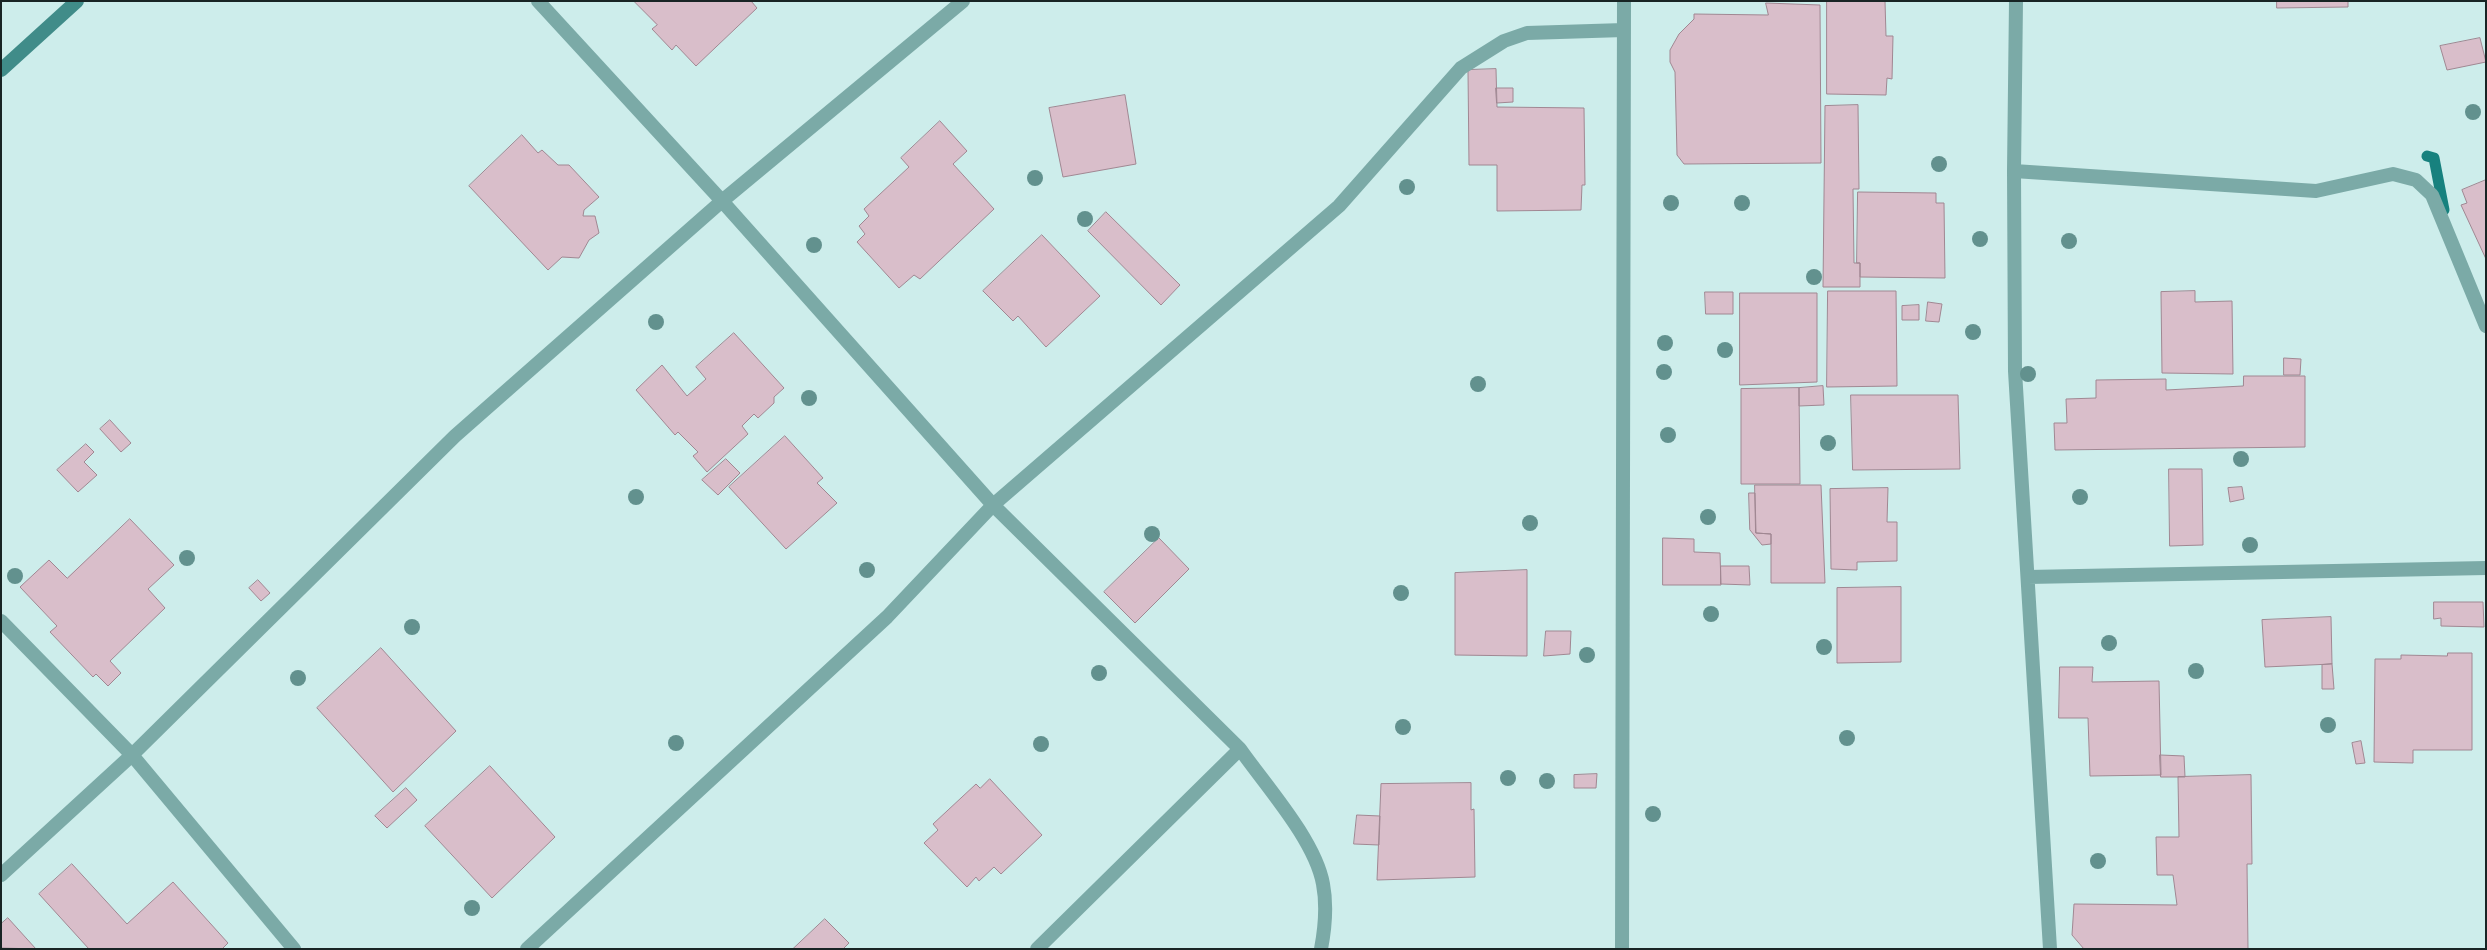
<!DOCTYPE html>
<html>
<head>
<meta charset="utf-8">
<style>
  body { margin:0 }
  #map { position:relative; width:2487px; height:950px; overflow:hidden; background:#cdedeb; font-family:Karla,sans-serif }
  canvas { display:block }
  .frame { position:absolute; inset:0; border:2px solid #182424; pointer-events:none }
</style>
</head>
<body>
<div id="map">
<canvas width="2487" height="950"></canvas>
<div class="frame"></div>
</div>
<script>
const c = document.querySelector('canvas').getContext('2d');
c.lineJoin = 'round';
function stroke(path, color, width, dash) { c.strokeStyle = color; c.lineWidth = width; c.lineCap = dash ? 'butt' : 'round'; c.setLineDash(dash || []); c.stroke(path); }
function fillPath(path, color) { c.fillStyle = color; c.fill(path, 'evenodd'); }
const stream = new Path2D(`
  M2427 156 2434 158 2444 210`);
const building = new Path2D(`
  M634 1H751L757 8 696 66 676 45 672 50 652 29 657 25Z
  M1827 1H1885L1886 36H1893L1892 79 1887 78 1886 95 1827 94Z
  M2277 1H2348V7L2277 8Z
  M1766 3 1820 5 1821 163 1684 164 1677 155 1675 72 1670 62V50L1679 34 1694 19V14L1768 15Z
  M2480 38 2486 62 2447 70 2440 46Z
  M1496 69 1497 107 1584 108 1585 185H1582L1581 210 1497 211V165H1469L1468 70Z
  M1496 88H1513V102L1497 103Z
  M1125 95 1136 164 1063 177 1049 108Z
  M1858 105 1859 189H1853L1854 263H1860V287H1823L1825 106Z
  M940 121 967 151 953 164 994 209 920 279 914 275 899 288 857 242 865 234 859 226 869 216 864 209 909 167 901 158Z
  M522 135 538 153 542 150 558 165H569L599 197 584 210 583 216H595L599 233 589 240 579 258 562 257 548 270 469 186Z
  M2486 180V259L2461 205 2467 203 2462 190Z
  M1858 192 1936 193V203H1944L1945 278 1860 277V263H1857Z
  M1106 212 1180 285 1161 305 1088 231Z
  M1042 235 1100 296 1046 347 1018 316 1013 321 983 291Z
  M1828 291H1896L1897 386 1827 387Z
  M2195 291V302L2232 301 2233 374 2162 373 2161 292Z
  M1705 292H1733V314H1706Z
  M1740 293H1817V382L1740 385Z
  M1928 302 1942 304 1939 322 1926 321Z
  M1919 305V320H1902V306Z
  M734 333 784 388 774 397V403L758 418 754 414 742 426 748 434 707 472 693 456 698 452 678 432 675 435 636 390 662 365 687 396 706 379 696 367Z
  M2284 358 2301 359 2300 375H2284Z
  M2244 376H2305V447L2055 450 2054 423H2067L2066 399 2096 398V380L2166 379V390L2243 386Z
  M1823 386 1824 405 1799 406V388Z
  M1799 388 1800 484H1741V389Z
  M1851 395H1958L1960 469 1853 470Z
  M110 420 131 443 121 452 100 429Z
  M785 436 823 478 817 483 837 503 786 549 729 487Z
  M86 444 94 452 84 462 97 475 78 492 57 470Z
  M726 459 740 473 718 495 702 480Z
  M2169 469H2202L2203 545 2170 546Z
  M1755 485H1821L1825 583H1771V534L1756 533Z
  M2242 487 2244 499 2230 502 2228 488Z
  M1888 488 1887 522H1897V561L1857 562V570L1831 569 1830 489Z
  M1749 493H1755L1756 533 1771 534V544L1762 545 1750 530Z
  M130 519 174 565 148 589 165 608 110 661 121 673 108 686 96 674 93 677 50 632 57 626 20 587 49 560 67 578Z
  M1159 538 1189 569 1135 623 1104 592Z
  M1663 538 1694 539V552L1720 553 1721 585H1663Z
  M1721 566H1749L1750 585 1721 584Z
  M1527 570V656L1455 655V573Z
  M258 580 270 593 261 601 249 588Z
  M1901 587V662L1837 663V588Z
  M2434 602H2483L2484 627 2441 626V618L2434 619Z
  M2331 617 2332 664 2265 667 2262 620Z
  M1546 631H1571L1570 654 1544 656Z
  M381 648 456 731 393 792 317 708Z
  M2448 653H2472V750H2413V763L2374 762 2375 659H2401V655L2447 656Z
  M2332 664 2334 689H2322V665Z
  M2060 667H2093L2092 682 2159 681 2161 775 2090 776 2088 718H2059Z
  M2361 741 2365 763 2356 764 2352 743Z
  M2160 755 2184 756 2185 777H2161Z
  M490 766 555 837 492 898 425 826Z
  M1597 774 1596 788H1574V775Z
  M2251 775 2252 864H2247L2248 949H2084L2072 935 2074 904 2177 905 2173 875H2157L2156 837H2179L2178 777Z
  M990 779 1042 835 1001 874 994 867 979 881 976 877 967 887 924 843 938 830 933 824 976 784 980 788Z
  M1471 783V810L1474 809 1475 877 1377 880 1381 784Z
  M406 788 417 800 387 828 375 816Z
  M1357 815 1380 816 1379 845 1354 844Z
  M72 864 127 924 173 882 228 943 222 949H89L39 894Z
  M8 918 36 949 1 948V924Z
  M825 919 849 943 843 949H793Z`);
const minor = new Path2D(`
  M538 1 722 201 993 505 1240 749 1037 949
  M2016 1 2014 171 2015 371 2050 949
  M2014 171 2316 191 2393 174 2416 180 2432 195 2486 326
  M2028 577 2486 568
  M1 621 132 755 294 949
  M1240 749C1266 786 1315 840 1323 884 1327 905 1325 928 1321 949
  M1 875 132 755 455 436 722 201 963 1
  M527 949 887 617 993 505 1339 206 1461 68 1504 41 1527 33 1624 30
  M1622 949 1624 1`);
const secondary = new Path2D(`
  M1 70 77 1`);
const trees = [
  [2473,112],
  [1939,164],
  [1035,178],
  [1407,187],
  [1671,203],
  [1742,203],
  [1085,219],
  [1980,239],
  [2069,241],
  [814,245],
  [1814,277],
  [656,322],
  [1973,332],
  [1665,343],
  [1725,350],
  [1664,372],
  [2028,374],
  [1478,384],
  [809,398],
  [1668,435],
  [1828,443],
  [2241,459],
  [636,497],
  [2080,497],
  [1708,517],
  [1530,523],
  [1152,534],
  [2250,545],
  [187,558],
  [867,570],
  [15,576],
  [1401,593],
  [1711,614],
  [412,627],
  [2109,643],
  [1824,647],
  [1587,655],
  [2196,671],
  [1099,673],
  [298,678],
  [2328,725],
  [1403,727],
  [1847,738],
  [676,743],
  [1041,744],
  [1508,778],
  [1547,781],
  [1653,814],
  [2098,861],
  [472,908]
];
stroke(stream, '#17817e', 11);
fillPath(building, '#d9beca');
stroke(building, '#a08792', 1);
stroke(minor, '#7baaa7', 14);
stroke(secondary, '#408c89', 14);
c.fillStyle = '#62918e';
for (const [x, y] of trees) { c.beginPath(); c.arc(x, y, 8, 0, 2 * Math.PI); c.fill(); }
</script>
</body>
</html>
